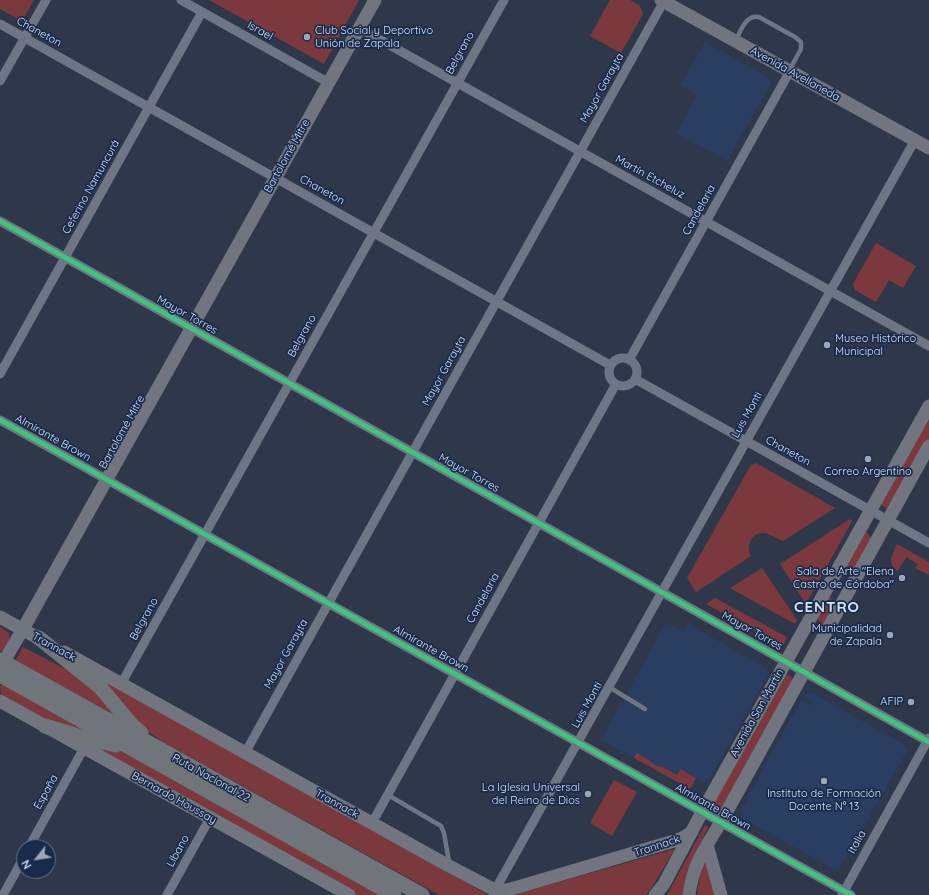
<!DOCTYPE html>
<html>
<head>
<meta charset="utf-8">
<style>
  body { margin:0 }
  #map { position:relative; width:929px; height:895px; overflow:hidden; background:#2f384a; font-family:Quicksand,sans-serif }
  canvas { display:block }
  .north { position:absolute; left:16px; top:839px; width:40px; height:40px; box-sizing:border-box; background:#192b4b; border:1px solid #64748f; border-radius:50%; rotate:240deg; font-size:11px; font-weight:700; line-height:16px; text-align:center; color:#d5e1f6 }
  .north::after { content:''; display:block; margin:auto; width:14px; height:18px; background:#9ba6ba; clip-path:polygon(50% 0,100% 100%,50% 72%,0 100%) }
</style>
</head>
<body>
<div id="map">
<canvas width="929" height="895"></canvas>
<div class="north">N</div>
</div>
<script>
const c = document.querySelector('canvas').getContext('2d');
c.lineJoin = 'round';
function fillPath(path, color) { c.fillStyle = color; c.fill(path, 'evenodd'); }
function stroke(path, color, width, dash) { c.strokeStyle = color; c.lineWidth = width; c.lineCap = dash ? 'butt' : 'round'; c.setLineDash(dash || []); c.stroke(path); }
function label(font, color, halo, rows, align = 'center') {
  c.font = font + ' Quicksand,sans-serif'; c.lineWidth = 3.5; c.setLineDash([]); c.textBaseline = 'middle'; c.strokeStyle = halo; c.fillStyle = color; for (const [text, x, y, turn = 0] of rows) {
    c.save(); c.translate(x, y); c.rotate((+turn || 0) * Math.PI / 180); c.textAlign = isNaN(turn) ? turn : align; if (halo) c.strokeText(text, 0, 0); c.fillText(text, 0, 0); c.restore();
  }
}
const built = new Path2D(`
  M705 42 769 78 771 83 727 161 676 133 697 95 681 85Z
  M666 623 684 632 688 624 766 668 768 675 707 784 696 778 690 789 601 740Z
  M811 693 904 744 907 751 841 866 834 869 743 819 741 810 801 700 810 705H811L813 701 803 696Z`);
const green = new Path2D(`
  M0 0H34L22 21 0 9Z
  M209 0H359L324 64Z
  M610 0H630L640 6 643 14 621 53 590 36Z
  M876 243 916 266 903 288 889 280 876 302 855 290 853 284Z
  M929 411V441L887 508 883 506 881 504Z
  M756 463 835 508 783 541C777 539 771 534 764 533 751 532 746 546 751 556L696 592 687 578 751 465Z
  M850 519 852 521 806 604 780 564Z
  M864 528 873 541 853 577 845 563Z
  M897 544 929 562V575L915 568 918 564 906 557 898 571C886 564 893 553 897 544Z
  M762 568 797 620 795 624 730 588Z
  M828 594 837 607 824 629 815 615Z
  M715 598 787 637 783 646 706 604Z
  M0 627 9 633C11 639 6 650 0 652Z
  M23 647 75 674 84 681 125 722 16 661V660L22 648Z
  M79 667 488 895H439L163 742 141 727Z
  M786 675 790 676 793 680 723 809H718L714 806 713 804Z
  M3 684 103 738 57 726 1 694 0 686Z
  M83 741 123 752 380 895H358Z
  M637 753 652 762V763L659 767 660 766 677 775 680 769 696 778 690 789 634 758Z
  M614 780 637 792 612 836 590 823Z
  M705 825 707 826 708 828C696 851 687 869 683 895H667Z
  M675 849 652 887 646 895H513Z
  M705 859 715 895H697L699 880Z`);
const lane = new Path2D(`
  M736 40C741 30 746 14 759 17L795 37 801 42V49L790 69
  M609 687 645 709
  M388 795 441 826 444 833 449 862`);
const street = new Path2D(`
  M181 0 329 83
  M0 24 610 365
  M359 28 929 346
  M0 81 46 0
  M0 221 929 742
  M609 372a14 14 0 1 1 28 0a14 14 0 1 1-28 0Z
  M629 360 790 71
  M0 374 202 12
  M635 379 929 543
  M0 420 851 895
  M121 684 504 0
  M245 753 664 1
  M372 823 616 384
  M29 847 84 748
  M495 890 915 140
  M3 895 24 857
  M167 895 210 818
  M842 895 929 738`);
const secondary = new Path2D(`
  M661 0 929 148
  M0 617 47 643
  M64 652 449 866 491 888 500 891 511 889 674 841 682 838 692 832
  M0 668 23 629 375 0
  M0 701 349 895
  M707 845 721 895
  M655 895 664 884 702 812 929 406
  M689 895C693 864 705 848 721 822L929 446`);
const primary = new Path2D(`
  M39 638 100 687 131 724 141 733
  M0 660 422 895
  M0 675 394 895
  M45 726 81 737 116 745
  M495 890 501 895`);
const cycleway = new Path2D(`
  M0 221 929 742
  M0 420 851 895`);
const markers = [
  [307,37,4,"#9ba6ba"],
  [827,345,4,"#9ba6ba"],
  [868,459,4,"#9ba6ba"],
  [902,578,4,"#9ba6ba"],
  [890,635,4,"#9ba6ba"],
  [911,702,4,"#9ba6ba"],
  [824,781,4,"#9ba6ba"],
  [588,794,4,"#9ba6ba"]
];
const streetNames = [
  ["Israel",260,31,29],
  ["Chaneton",39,32,29],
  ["Belgrano",460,53,-61],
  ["Avenida Avellaneda",795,74,29],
  ["Mayor Garayta",602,88,-61],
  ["Bartolomé Mitre",287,156,-61],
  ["Martín Etcheluz",650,177,29],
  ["Ceferino Namuncurá",91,187,-61],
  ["Chaneton",322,190,29],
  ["Candelaria",699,210,-61],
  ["Mayor Torres",187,315,29],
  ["Belgrano",302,336,-61],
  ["Mayor Garayta",444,371,-61],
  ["Luis Monti",747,415,-61],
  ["Bartolomé Mitre",122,432,-61],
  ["Almirante Brown",53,438,29],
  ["Chaneton",788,451,29],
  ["Mayor Torres",469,473,29],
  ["Candelaria",483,598,-61],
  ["Belgrano",144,619,-61],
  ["Mayor Torres",752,631,29],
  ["Trannack",54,647,29],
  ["Almirante Brown",431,649,29],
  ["Mayor Garayta",286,654,-61],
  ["Luis Monti",587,705,-61],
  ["Avenida San Martín",757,713,-61],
  ["Ruta Nacional 22",211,778,29],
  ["España",46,792,-61],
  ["Bernardo Houssay",174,798,29],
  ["Trannack",337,804,29],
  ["Almirante Brown",713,807,29],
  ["Italia",857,842,-61],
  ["Trannack",657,846,-18],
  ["Líbano",178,851,-61]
];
const poiNames = [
  ["Club Social y Deportivo",315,31,"left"],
  ["Unión de Zapala",315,44,"left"],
  ["Museo Histórico",835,339,"left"],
  ["Municipal",835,352,"left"],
  ["Correo Argentino",868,472,"center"],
  ["Sala de Arte \"Elena",894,572],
  ["Castro de Córdoba\"",894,585],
  ["Municipalidad",882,629],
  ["de Zapala",882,642],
  ["AFIP",903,702],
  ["La Iglesia Universal",580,788],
  ["del Reino de Dios",580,801],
  ["Instituto de Formación",824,794,"center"],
  ["Docente N° 13",824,807,"center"]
];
const districtNames = [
  ["CENTRO",827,607]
];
fillPath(built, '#2a3e62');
fillPath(green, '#7c393d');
stroke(lane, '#6e7685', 4.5);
stroke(street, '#6e7685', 9);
stroke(secondary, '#707580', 13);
stroke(primary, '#70747b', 15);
stroke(cycleway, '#40c37c', 5);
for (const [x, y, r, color] of markers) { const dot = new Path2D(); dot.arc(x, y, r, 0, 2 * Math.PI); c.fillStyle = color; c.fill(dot); stroke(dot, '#192b4b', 1.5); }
label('11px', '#d5e1f6', '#192b4b', streetNames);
label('11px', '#d5e1f6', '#192b4b', poiNames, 'right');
c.letterSpacing = '1px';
label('bold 15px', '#d5e1f6', '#192b4b', districtNames);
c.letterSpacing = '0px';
</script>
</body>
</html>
